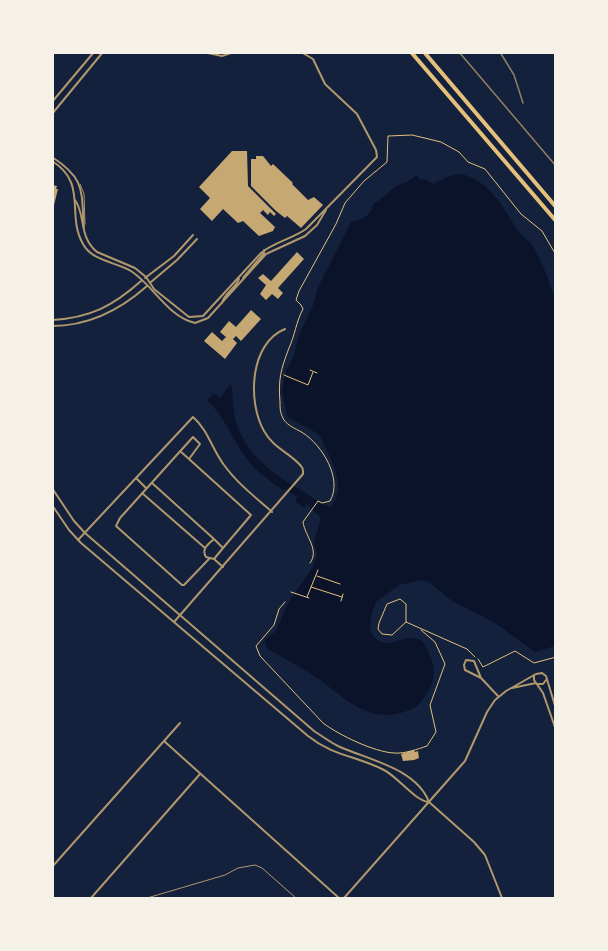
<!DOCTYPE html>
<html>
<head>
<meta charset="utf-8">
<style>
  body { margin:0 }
  #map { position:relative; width:608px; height:951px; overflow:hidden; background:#14213d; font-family:Jost,sans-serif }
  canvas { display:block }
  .frame { position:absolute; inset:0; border:54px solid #f6f1e7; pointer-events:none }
</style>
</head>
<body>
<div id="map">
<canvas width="608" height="951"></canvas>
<div class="frame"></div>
</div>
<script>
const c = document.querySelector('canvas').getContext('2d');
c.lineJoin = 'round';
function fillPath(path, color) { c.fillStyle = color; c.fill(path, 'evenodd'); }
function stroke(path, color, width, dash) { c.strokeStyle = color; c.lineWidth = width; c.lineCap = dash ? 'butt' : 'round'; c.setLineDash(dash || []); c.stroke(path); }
const water = new Path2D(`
  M461 174C487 179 504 207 516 228 520 235 528 239 532 245 542 262 551 283 555 302V646L535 652 495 623 452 601 429 582 422 580 399 585 376 602 371 616 370 631C387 659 402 628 422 641 432 654 438 673 430 688 423 701 418 708 404 712 368 724 344 697 317 678 307 671 296 665 286 659 279 655 272 653 266 647L265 640 276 631 288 603 313 567 317 555 314 542 321 518 307 504 304 508 295 501 297 497 285 489 283 490C270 481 256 472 247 459 231 438 227 420 207 400L214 393 220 398 231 383C234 398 232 413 238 428 250 457 273 474 299 489 310 495 318 503 330 507 349 487 330 459 321 438 315 429 298 425 287 416L282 390 286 371 294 355 300 332 314 303 318 287 351 222C364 219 370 216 374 203 384 199 389 190 399 185 406 181 411 181 416 175L420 179 426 180 433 184 449 176Z`);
const building = new Path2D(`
  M232 151H247L248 186 276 214 274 216 270 212 268 215 263 210 260 213 275 227 273 231 259 236 243 221 238 223 223 209 212 221 200 209 210 198 199 187Z
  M256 156H263L271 166 273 164 293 183 292 184 308 200 314 197 323 205 301 228 287 216 285 218 276 211 251 186V159H256Z
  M52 185 57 186 56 189H58L54 205H52Z
  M297 252 304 259 278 288 283 293 278 299 272 294 266 300 260 294 266 285 258 278 263 274 271 281Z
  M251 310 261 319 241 341 236 336 233 339 237 343 225 359 204 341 212 332 222 341 226 337 220 332 229 321 236 327Z
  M414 750 415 752 418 751 419 758 414 760 403 761 401 754Z`);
const path = new Path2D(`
  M310 370 317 373
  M284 375 308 385 313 372
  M310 563C320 550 305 536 303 522L318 501 322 503 330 501C343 479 322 445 303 433 295 428 285 425 282 416 280 412 280 407 280 402 278 379 281 369 289 348 295 335 296 322 303 309L301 305 296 300 299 291 336 224 345 203 364 181 387 162 388 136 412 135 441 142 459 152 468 162 485 169 521 214 542 231 556 255
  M317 576 340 584
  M311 587 342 597
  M291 592 309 598
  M307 597 318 570
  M341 601 343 594
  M285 602 279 609 274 625 256 646 260 656 323 723C339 735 374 752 394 753 404 754 418 749 427 746L436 732 430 705 445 664 435 642 421 630
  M406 622 392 635 382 634 378 629 379 623 387 604 400 599 406 604V622L467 649 475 657
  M478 659 483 667 515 651 534 663 556 657`);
const service = new Path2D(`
  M80 184 84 194 85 224
  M147 898 225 875 238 868 255 865 262 868 296 898`);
const minor = new Path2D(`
  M203 52 222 56 234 52
  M52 102 94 52
  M52 114 103 52
  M52 157C86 179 81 191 84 228
  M52 161C88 183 66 215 83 244 92 261 116 262 131 271 154 286 167 316 195 323L208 318 266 254 305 236 317 225 326 210
  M75 200C86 215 78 236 97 252L135 268 146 277 154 289 189 317 203 316 261 253C274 242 292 239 306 229L377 157 376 150 357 114 325 84 313 59 301 52
  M145 278 174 256 193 235
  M243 278 264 253V250
  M151 282 177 260 197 239
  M222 303C224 293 236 288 239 279
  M52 320C90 318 113 306 141 281
  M52 326C89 326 120 310 147 286
  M180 451 189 459
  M136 478 146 488
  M152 483 214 539
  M142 493 205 548
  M78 540 193 417C208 430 212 449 224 465 237 483 255 497 272 512
  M209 559 184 585H182L116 526 120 518 193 437 200 444 189 459 251 515 223 548
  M214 559 206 557C201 549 208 544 214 539L223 548 214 559 223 567
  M174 622 303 474C303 470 304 469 301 466 289 452 274 449 264 431 247 401 250 343 285 329
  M481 678 474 661 466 660 464 665 465 670 481 678 498 696
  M164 741 339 898
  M52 867 180 723
  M91 898 200 774`);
const tertiary = new Path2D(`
  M52 488 74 521 85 533 314 731C322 736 330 742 338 746 368 760 416 768 429 802
  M52 505 69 530 81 543 308 736C333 756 357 756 384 770 398 777 415 801 429 802L474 842 485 855 502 898
  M534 675V680L543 693 556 730
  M537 684H543L546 680
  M512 688 536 683
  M344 898 465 761 487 712 495 700 506 691 536 674 542 673 546 676 556 709`);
const motorway = new Path2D(`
  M411 52 556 221
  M424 52 556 207`);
const rail = new Path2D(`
  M459 52 556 166
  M500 52 514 75 523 103`);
fillPath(water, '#0b132b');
fillPath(building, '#c6a872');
stroke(path, '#e5c07b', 1);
stroke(service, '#b1986c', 1);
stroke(minor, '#b1986c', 2);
stroke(tertiary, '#b1986c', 2);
stroke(motorway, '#e5c07b', 4);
stroke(rail, '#918062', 1.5);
</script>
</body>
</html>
